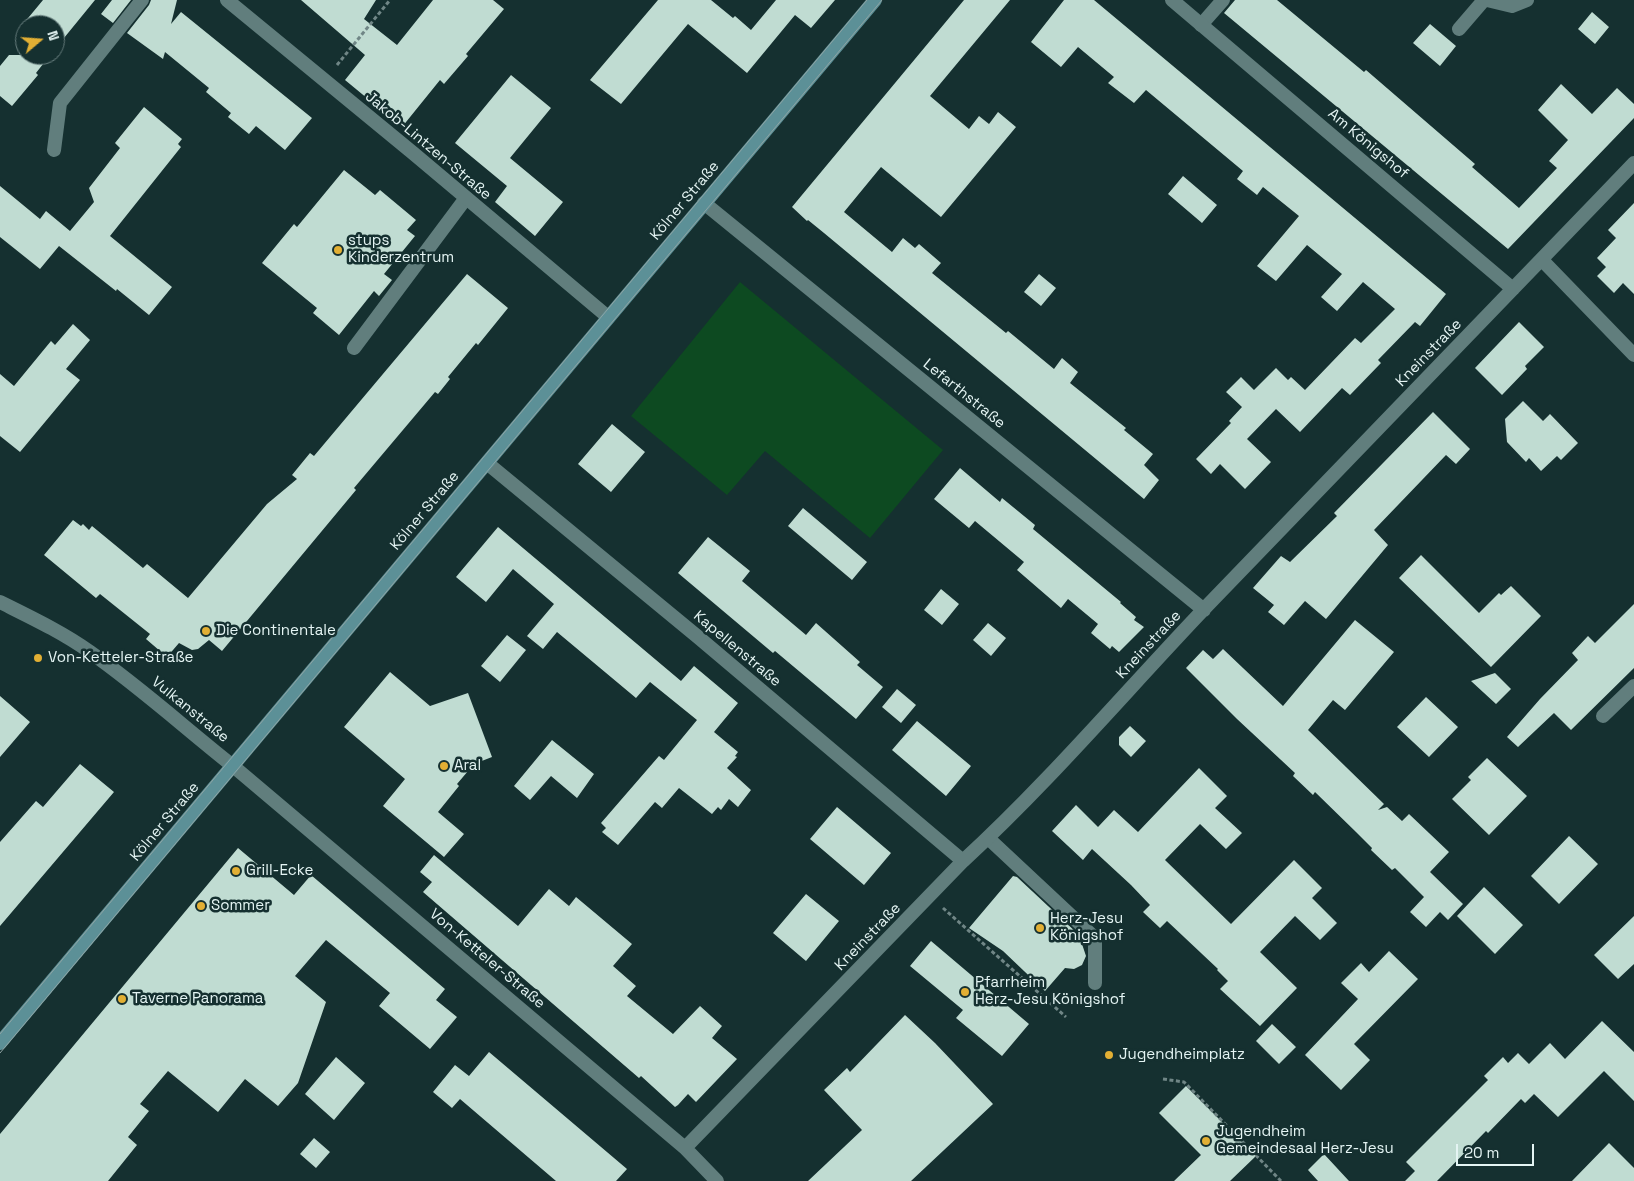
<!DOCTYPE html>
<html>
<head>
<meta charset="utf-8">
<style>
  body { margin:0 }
  #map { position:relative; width:1634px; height:1181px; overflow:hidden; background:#153030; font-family:"Space Grotesk",sans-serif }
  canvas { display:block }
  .north { position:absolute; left:15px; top:15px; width:50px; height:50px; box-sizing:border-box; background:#153030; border:1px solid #687e7e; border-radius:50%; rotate:72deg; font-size:14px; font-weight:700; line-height:20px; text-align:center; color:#e4f4f3 }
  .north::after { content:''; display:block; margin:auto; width:18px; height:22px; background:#e2af34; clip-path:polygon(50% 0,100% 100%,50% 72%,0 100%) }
  .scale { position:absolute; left:1456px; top:1144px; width:78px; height:22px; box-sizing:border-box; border:2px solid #e4f4f3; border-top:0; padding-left:6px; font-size:15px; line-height:18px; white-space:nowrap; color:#e4f4f3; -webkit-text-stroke:4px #153030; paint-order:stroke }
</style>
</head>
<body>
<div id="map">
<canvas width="1634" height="1181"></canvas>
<div class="north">N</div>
<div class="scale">20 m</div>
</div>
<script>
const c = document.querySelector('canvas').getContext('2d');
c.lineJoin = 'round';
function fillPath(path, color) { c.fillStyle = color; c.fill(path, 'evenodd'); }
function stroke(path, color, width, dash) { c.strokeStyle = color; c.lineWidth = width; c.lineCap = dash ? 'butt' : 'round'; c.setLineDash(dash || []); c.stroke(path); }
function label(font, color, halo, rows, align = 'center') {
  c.font = font + ' "Space Grotesk",sans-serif'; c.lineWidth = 5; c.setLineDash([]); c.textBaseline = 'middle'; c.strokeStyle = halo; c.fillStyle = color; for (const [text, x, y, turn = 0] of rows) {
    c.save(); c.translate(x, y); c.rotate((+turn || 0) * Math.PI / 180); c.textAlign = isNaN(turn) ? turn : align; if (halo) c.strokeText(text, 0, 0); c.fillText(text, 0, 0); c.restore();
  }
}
const green = new Path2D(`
  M740 282 943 450 870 538 765 451 727 495 631 416Z`);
const building = new Path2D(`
  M43 0H95L55 49V25H25V33L19 29Z
  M112 0H131L113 23 101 14Z
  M151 0H177L171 24 181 12 312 118 285 150 256 126 249 134 228 117 231 113 206 92 209 88 165 52 163 59 127 33 149 5Z
  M301 0H376L364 19 397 45 433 0H493L504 9 466 54 468 56 444 84 440 80 402 127 345 80 365 55Z
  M658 0H711L733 18 735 16 751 30 776 0H835L811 28 795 15 747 73 688 24 621 104 590 80Z
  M964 0H1010L930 96 969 129 979 116 989 124 998 112 1016 127 941 217 881 167 844 212 892 252 903 238 915 248 919 244 941 263 932 273 1006 333 1008 331 1054 369 1062 358 1078 372 1070 383 1126 428 1124 430 1153 454 1144 465 1159 480 1144 499 824 233 808 220 807 221 792 207Z
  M1064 0H1094L1446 294 1420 326 1415 322 1378 360 1381 363 1350 395 1342 388 1300 432 1276 409 1247 439 1271 462 1245 489 1220 464 1211 474 1196 459 1231 423 1229 421 1242 407 1226 392 1241 377 1254 390 1276 368 1288 380 1291 377 1305 390 1355 338 1361 343 1395 309 1363 282 1337 311 1321 297 1342 274 1307 245 1276 281 1257 266 1299 216 1263 187 1257 195 1237 179 1243 171 1146 90 1134 103 1108 83 1114 77 1078 47 1061 67 1031 42Z
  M1235 0H1277L1364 72 1366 70 1475 164 1472 167 1519 208 1557 168 1549 161 1568 140 1538 110 1561 84 1592 114 1617 88 1634 104V118L1508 249 1224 13Z
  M1592 12 1609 27 1595 44 1578 29Z
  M1430 24 1456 46 1440 66 1413 43Z
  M9 55H50L36 73 38 75 12 106 0 96V66Z
  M511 75 551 108 510 158 563 202 535 236 495 202 507 186 455 143Z
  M144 107 182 139 178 144 181 147 110 236 172 287 149 315 117 289 116 291 59 246 40 269 0 237V186L40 219 46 211 70 231 94 202 89 188 120 148 115 143Z
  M344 170 375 195 380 190 416 220 407 230 415 236 384 274 392 280 379 296 374 291 339 335 313 313 317 308 262 263 294 224 297 227Z
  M1183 176 1217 205 1202 223 1168 194Z
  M1634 203V294L1623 283 1614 293 1597 276 1606 267 1597 258 1616 238 1608 230Z
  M467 274 508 308 478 345 476 343 448 377 450 379 438 394 435 392 354 488 356 490 222 651 209 640 198 649 192 650 179 643 167 657 146 639 150 634 100 594 96 598 44 555 73 520 81 526 83 524 89 530 92 526 143 568 147 564 188 598 267 504 297 479 292 475 310 453 314 456Z
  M1039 274 1056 288 1041 306 1024 292Z
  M1519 322 1544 347 1525 366 1527 369 1502 395 1475 368Z
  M73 324 90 340 66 369 80 380 20 452 0 436V374L14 386 51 341 55 345Z
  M1523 401 1543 421 1550 414 1578 443 1561 460 1557 456 1541 471 1529 458 1526 462 1507 442 1505 419Z
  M1433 412 1470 449 1456 464 1446 455 1374 530 1388 545 1326 619 1305 601 1284 625 1268 612 1274 605 1253 588 1281 556 1290 562 1337 516 1334 513Z
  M612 424 645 452 611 492 578 464Z
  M960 468 1000 502 1002 498 1035 525 1033 529 1121 602 1120 603 1136 617 1134 620 1144 627 1119 652 1112 646 1110 649 1091 633 1098 624 1068 599 1061 608 1017 570 1024 562 975 521 969 528 934 499Z
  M803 508 867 562 852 580 788 526Z
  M498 527 681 681 694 666 738 703 714 732 738 752 735 756 737 757 727 768 751 790 738 807 729 799 721 810 718 807 712 814 679 788 662 808 655 802 618 845 602 832 606 828 601 823 659 756 664 760 697 720 650 682 636 698 557 632 543 649 527 636 554 604 513 569 486 602 456 577Z
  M708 537 750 571 742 581 806 635 816 623 860 662 857 665 883 687 856 719 775 651 773 653 678 573Z
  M1421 555 1479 613 1499 593 1501 595 1511 586 1541 616 1491 667 1399 578Z
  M941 589 959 604 942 625 924 610Z
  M1634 604V668L1571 730 1554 713 1518 747 1507 737 1540 699 1578 660 1572 653 1588 636 1595 643Z
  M1355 620 1394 652 1345 710 1333 700 1308 730 1384 804 1378 810 1387 807 1402 821 1409 814 1449 852 1430 872 1463 904 1448 920 1440 912 1426 927 1410 912 1424 897 1395 868 1392 870 1371 850 1372 848 1356 832 1315 792 1313 795 1293 776 1295 773 1237 719 1186 668 1203 650 1213 659 1223 649 1283 706Z
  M988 623 1006 638 991 656 973 640Z
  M507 635 526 650 500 682 481 666Z
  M390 672 430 706 468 693 492 757 474 764 457 784 459 786 438 812 464 834 444 857 383 806 405 779 344 727Z
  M1495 673 1511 689 1496 704 1471 681Z
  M897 689 916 705 901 723 882 707Z
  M0 696 30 722 0 757Z
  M1426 697 1458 727 1429 757 1397 727Z
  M917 721 971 766 946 796 892 750Z
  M1130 726 1146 741 1131 757 1119 745V737Z
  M552 740 594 774 577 798 551 776 530 800 514 786Z
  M1487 758 1527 796 1489 835 1452 799 1471 780 1468 777Z
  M80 764 114 792 0 926V842L36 801 43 807Z
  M1199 768 1227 796 1215 808 1242 833 1226 849 1200 824 1165 860 1231 924 1294 860 1322 888 1312 898 1337 923 1320 940 1295 916 1260 952 1297 988 1260 1026 1220 989 1228 981 1217 970 1218 969 1167 921 1160 928 1143 912 1150 905 1131 885 1092 849 1083 860 1052 831 1076 805 1098 827 1114 810 1138 832Z
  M837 807 891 853 864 885 810 839Z
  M1569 836 1598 864 1559 904 1531 876Z
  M238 848 294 895 311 875 445 989 436 1000 457 1017 430 1049 379 1006 390 993 326 940 295 976 326 1002 298 1083 278 1106 245 1079 218 1112 168 1071 140 1104 149 1111 128 1137 137 1145 108 1181H0V1134Z
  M434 855 518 926 549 889 569 906 576 897 632 944 613 966 636 986 627 996 673 1034 700 1006 722 1026 712 1038 737 1059 696 1102 688 1094 678 1105 675 1107 641 1076 639 1078 423 892 432 882 420 872Z
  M1013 876 1017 877 1079 935 1086 956 1082 965 1074 969 1065 968 1045 991 1003 951 969 928Z
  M1484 887 1523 925 1495 954 1457 916Z
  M806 894 839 921 806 961 773 933Z
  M1634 916V964L1618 979 1594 955Z
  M931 941 1029 1024 1002 1056 956 1018 963 1010 910 966Z
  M1389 951 1418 979 1354 1044 1370 1060 1341 1090 1305 1055 1358 999 1341 983 1361 963 1369 972Z
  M905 1015 935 1043 993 1104 911 1181H808L862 1130 824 1090 847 1068 850 1072Z
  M1602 1021 1634 1052V1101L1604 1071 1558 1117 1534 1094 1525 1103 1521 1099 1488 1133 1486 1131 1437 1181H1405L1415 1171 1406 1162 1488 1080 1484 1076 1503 1057 1508 1063 1518 1053 1529 1064 1550 1043 1565 1059Z
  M1272 1024 1296 1047 1279 1064 1256 1041Z
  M489 1052 627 1169 616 1181H556L460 1099 452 1108 433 1092 455 1065 469 1076Z
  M336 1057 365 1083 334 1120 305 1094Z
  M1186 1086 1256 1156 1230 1181H1174L1201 1155 1159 1113Z
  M314 1138 330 1152 316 1168 300 1154Z
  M1609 1143 1634 1168V1181H1572Z
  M1324 1154 1349 1181H1318L1308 1170Z`);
const path = new Path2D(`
  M337 65 390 0
  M943 908 1066 1017
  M1163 1079 1184 1082 1281 1181`);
const service = new Path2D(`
  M1487 0 1512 6 1527 0
  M1201 25 1223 0
  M1459 29 1484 0
  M354 348 466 198
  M1603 716 1634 686
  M988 838 1095 938V983`);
const minor = new Path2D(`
  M227 0 413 153 608 317
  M1172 0 1513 289
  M54 150 60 103 142 0
  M704 203 1204 610
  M1542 260 1634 355
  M487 463 698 637 963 861
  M0 602C30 617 62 632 90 652 140 687 185 728 233 766L685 1148 717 1181
  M685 1148 963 861C1049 782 1125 692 1205 608 1348 459 1492 312 1634 163`);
const secondary = new Path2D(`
  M0 1043 875 0`);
const tram = new Path2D(`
  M0 1034 867 0
  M0 1053 882 0`);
const markers = [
  [338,250,5,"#e2af34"],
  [206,631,5,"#e2af34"],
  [38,658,5,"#e2af34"],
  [444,766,5,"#e2af34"],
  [236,871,5,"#e2af34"],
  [201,906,5,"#e2af34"],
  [1040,928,5,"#e2af34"],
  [965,992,5,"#e2af34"],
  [122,999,5,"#e2af34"],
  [1109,1055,5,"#e2af34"],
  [1206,1141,5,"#e2af34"]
];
const streetNames = [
  ["Am Königshof",1368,144,40],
  ["Jakob-Lintzen-Straße",428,146,40],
  ["Kölner Straße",685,201,-50],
  ["Kneinstraße",1429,353,-46],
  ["Lefarthstraße",964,394,39],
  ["Kölner Straße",425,511,-50],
  ["Kneinstraße",1149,645,-47],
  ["Kapellenstraße",737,649,40],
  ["Vulkanstraße",190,710,39],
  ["Kölner Straße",165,822,-50],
  ["Kneinstraße",868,937,-46],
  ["Von-Ketteler-Straße",487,959,40]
];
const poiNames = [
  ["stups",348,241],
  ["Kinderzentrum",348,258],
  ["Die Continentale",216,631],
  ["Von-Ketteler-Straße",48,658],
  ["Aral",454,766],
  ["Grill-Ecke",246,871],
  ["Sommer",211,906],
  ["Herz-Jesu",1050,919],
  ["Königshof",1050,936],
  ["Pfarrheim",975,983],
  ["Herz-Jesu Königshof",975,1000],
  ["Taverne Panorama",132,999],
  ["Jugendheimplatz",1119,1055],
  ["Jugendheim",1216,1132],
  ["Gemeindesaal Herz-Jesu",1216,1149]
];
fillPath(green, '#0d4a21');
fillPath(building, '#c0dcd2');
stroke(path, '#708686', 3, [4, 2.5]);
stroke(service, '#617e7d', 14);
stroke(minor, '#617e7d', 14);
stroke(secondary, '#5c9097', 14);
stroke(tram, '#8fa3a3', 1);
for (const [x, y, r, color] of markers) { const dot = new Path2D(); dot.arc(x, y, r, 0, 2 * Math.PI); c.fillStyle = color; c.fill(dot); stroke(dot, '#153030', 2); }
label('15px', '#e4f4f3', '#153030', streetNames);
label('15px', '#e4f4f3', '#153030', poiNames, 'left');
</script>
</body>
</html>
